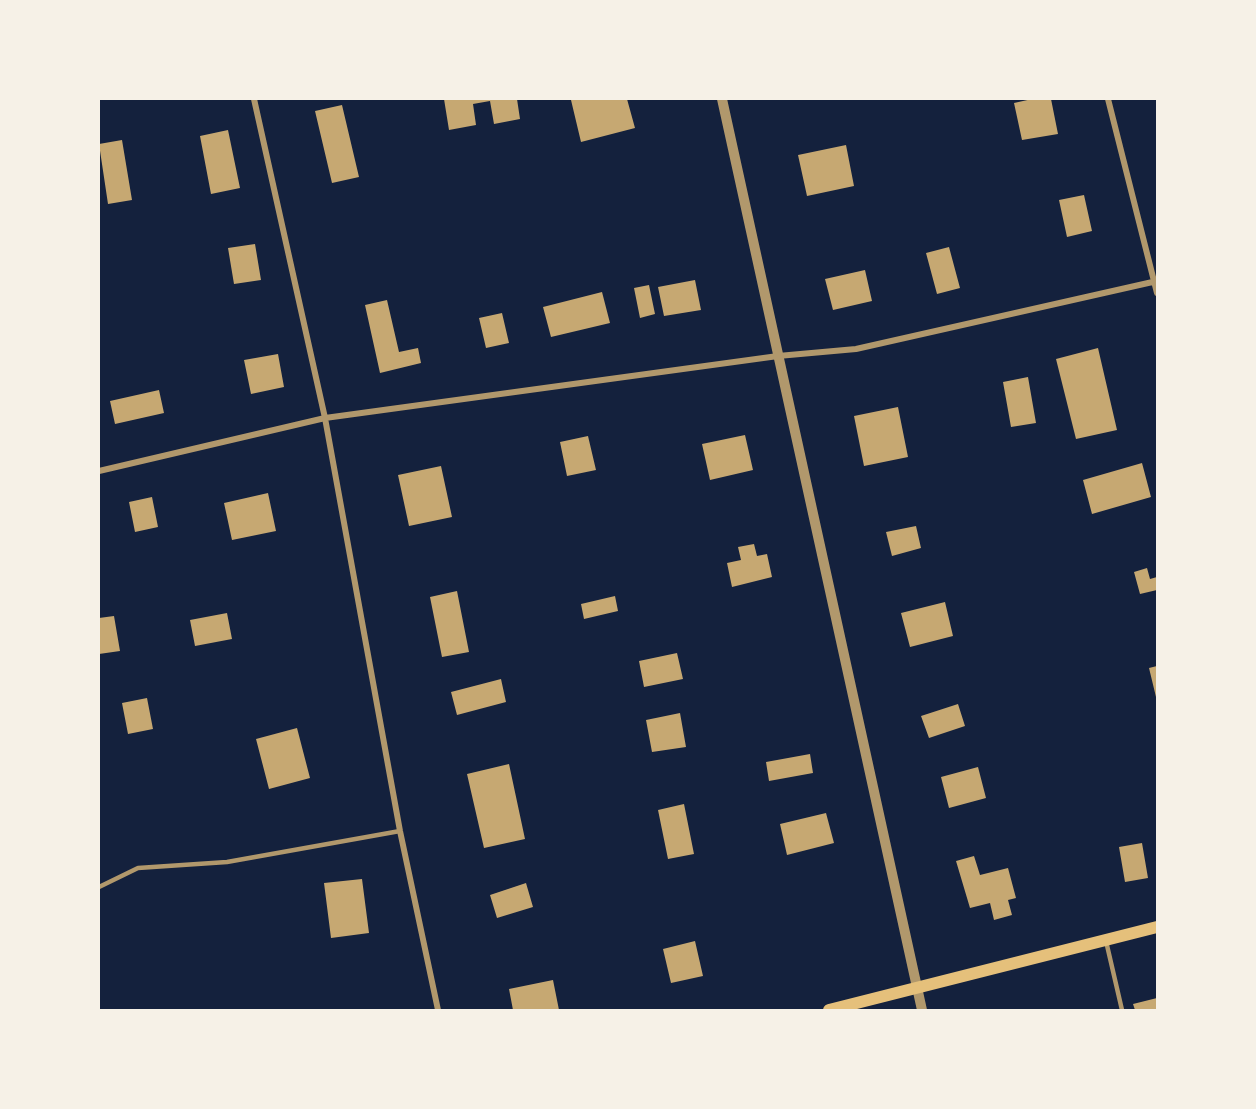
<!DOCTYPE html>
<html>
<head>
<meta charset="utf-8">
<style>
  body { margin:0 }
  #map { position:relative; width:1256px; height:1109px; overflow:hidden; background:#14213d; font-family:"PT Sans",sans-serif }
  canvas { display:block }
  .frame { position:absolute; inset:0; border:100px solid #f6f1e7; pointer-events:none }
</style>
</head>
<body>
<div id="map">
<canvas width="1256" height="1109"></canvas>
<div class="frame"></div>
</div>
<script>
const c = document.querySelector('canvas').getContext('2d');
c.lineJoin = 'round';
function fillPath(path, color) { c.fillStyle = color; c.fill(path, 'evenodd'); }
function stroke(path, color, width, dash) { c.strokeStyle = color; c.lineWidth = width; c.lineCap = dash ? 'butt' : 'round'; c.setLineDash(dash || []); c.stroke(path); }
const building = new Path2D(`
  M444 99H517L520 119 494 124 490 101 473 104 476 125 449 130Z
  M575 99H627L635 128 581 142 571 100Z
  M1032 99H1051L1058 134 1022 140 1014 103Z
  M342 105 359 177 332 183 315 111Z
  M228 130 240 188 211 194 200 136Z
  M122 140 132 200 108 204 99 144Z
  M846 145 854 186 807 196 798 155Z
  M1084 195 1092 231 1067 237 1059 200Z
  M255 244 261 280 234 284 228 248Z
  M949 247 960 288 937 294 926 253Z
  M865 270 872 301 833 310 825 279Z
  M695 280 701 310 664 316 658 287Z
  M649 285 655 314 640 318 634 288Z
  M602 292 610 323 551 337 543 307Z
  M387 300 399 352 418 348 421 363 380 373 365 305Z
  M502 313 509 343 486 348 479 318Z
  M1098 348 1117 430 1076 439 1056 359Z
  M278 354 284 387 251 394 244 360Z
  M1028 377 1036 423 1011 427 1003 382Z
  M159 390 164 413 115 424 110 401Z
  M898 407 908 457 864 466 854 416Z
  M745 435 753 470 710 480 702 444Z
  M588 436 596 470 567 476 560 442Z
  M1142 463 1151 497 1092 514 1083 480Z
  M441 466 452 517 409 526 398 475Z
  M268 493 276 531 232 540 224 503Z
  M152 497 158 527 135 532 129 502Z
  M916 526 921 548 892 556 886 532Z
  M754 544 757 556 767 554 772 577 732 587 727 563 741 560 738 547Z
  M1147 568 1150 579 1157 577V590L1140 594 1134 572Z
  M457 591 469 652 442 657 430 597Z
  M615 596 618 611 584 619 581 604Z
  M945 602 953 636 910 647 901 613Z
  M227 613 232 639 195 646 190 620Z
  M114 616 120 651 99 654V618Z
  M677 653 683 679 644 687 639 661Z
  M1157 666V697H1156L1149 668Z
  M501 679 506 702 457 715 451 692Z
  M147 698 153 729 128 734 122 703Z
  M958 704 965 726 929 738 921 716Z
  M680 713 686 747 652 752 646 720Z
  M297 728 310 778 269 789 256 739Z
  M810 754 813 773 769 781 766 762Z
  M509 764 525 839 484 848 467 774Z
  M978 767 986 798 949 808 941 777Z
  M684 804 694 854 668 859 658 810Z
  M826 813 834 843 787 855 780 824Z
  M1142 843 1148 878 1125 882 1119 847Z
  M974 856 980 875 1008 868 1016 898 1008 900 1012 915 994 920 990 903 970 908 956 861Z
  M362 879 369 933 331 938 324 883Z
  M526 883 533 907 497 918 490 895Z
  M695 941 703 976 671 983 663 949Z
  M553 980 559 1010H513L509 989Z
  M1157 998V1010H1135L1133 1004Z`);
const service = new Path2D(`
  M99 887 138 868 227 862 400 831
  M1106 941 1122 1010`);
const minor = new Path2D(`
  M254 99 325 418 400 831 438 1010
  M1108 99 1157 293
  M99 471 325 418 778 356 856 349 1157 281`);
const tertiary = new Path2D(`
  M722 99 922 1010`);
const secondary = new Path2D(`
  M829 1010 1157 927`);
fillPath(building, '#c6a872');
stroke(service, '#b1986c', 4.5);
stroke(minor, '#b1986c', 6);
stroke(tertiary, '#b1986c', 10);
stroke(secondary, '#e5c07b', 12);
</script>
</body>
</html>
